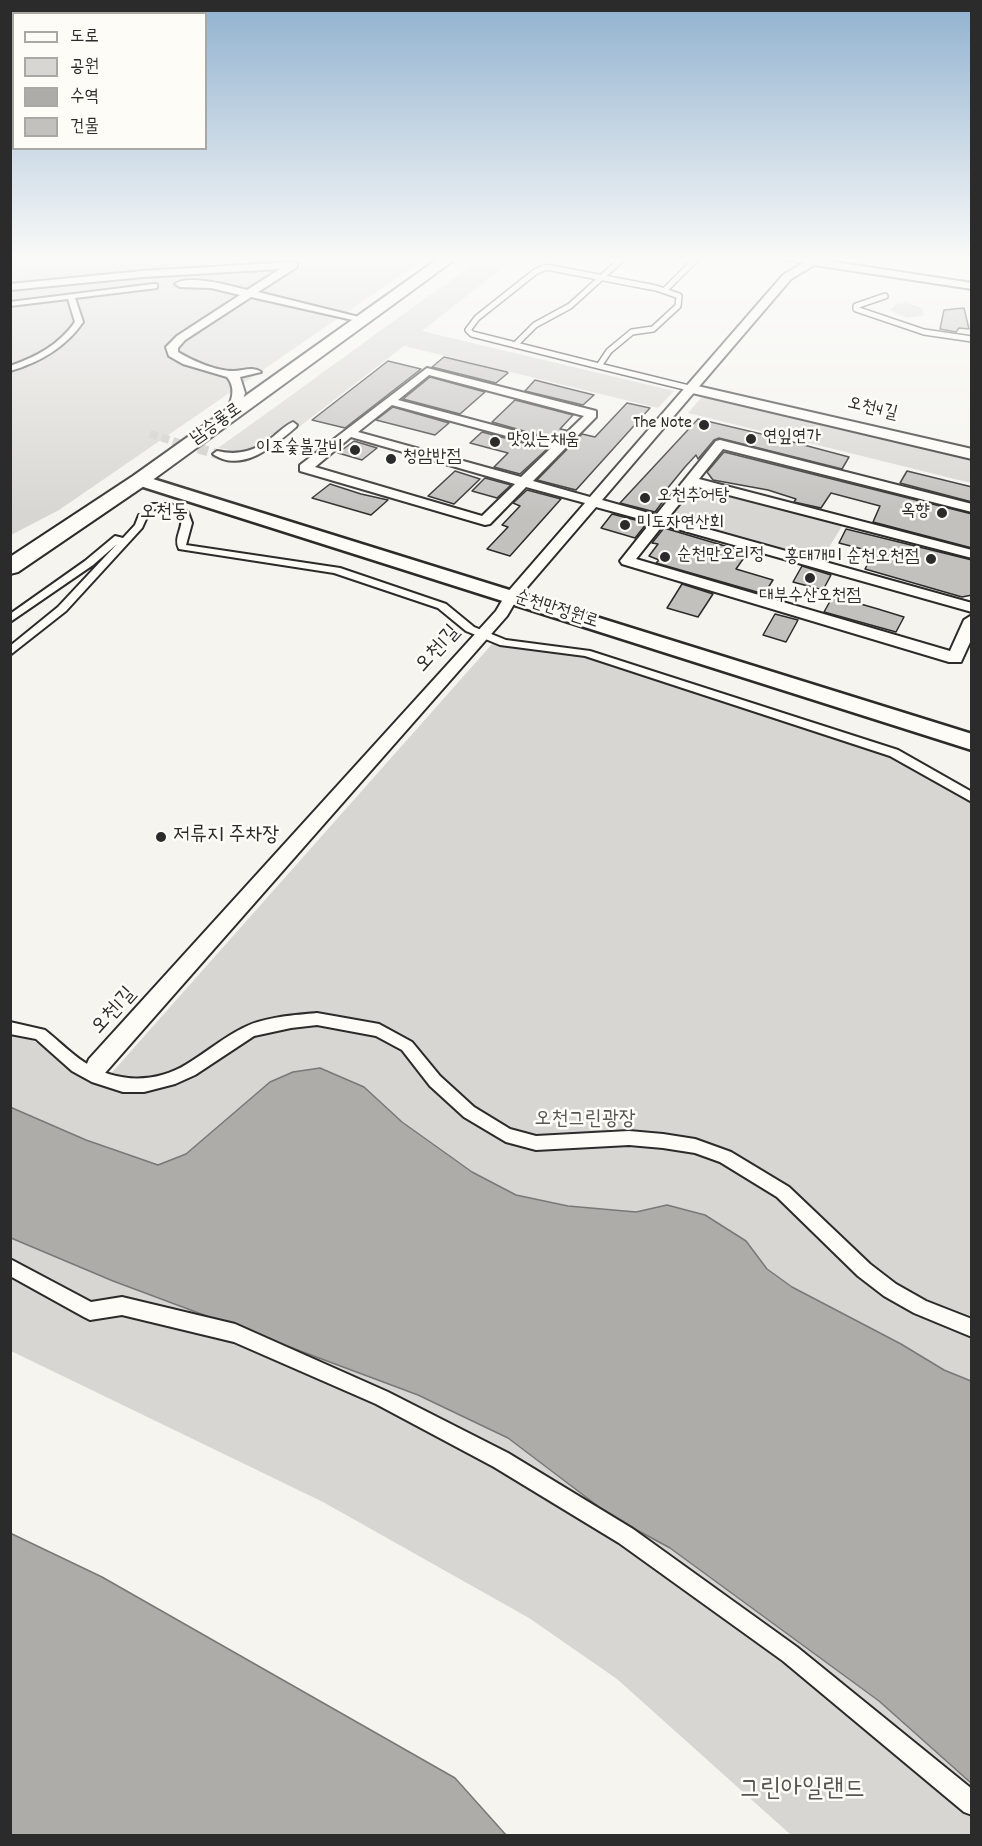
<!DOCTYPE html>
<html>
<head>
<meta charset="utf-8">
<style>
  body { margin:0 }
  #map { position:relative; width:982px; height:1846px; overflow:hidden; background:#f5f4ef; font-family:Dekko,"Poor Story",sans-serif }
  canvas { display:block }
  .frame { position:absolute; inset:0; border:12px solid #2b2b2b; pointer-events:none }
  .legend { position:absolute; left:12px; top:12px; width:195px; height:138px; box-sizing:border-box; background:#fdfcf7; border:2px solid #a9a8a5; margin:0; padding:8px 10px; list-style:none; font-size:18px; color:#2b2b2b }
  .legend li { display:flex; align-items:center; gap:12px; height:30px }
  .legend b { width:30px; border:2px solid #a9a8a5 }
</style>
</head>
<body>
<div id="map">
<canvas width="982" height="1846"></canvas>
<div class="frame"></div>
<ul class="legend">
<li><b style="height:8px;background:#fdfcf7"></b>도로</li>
<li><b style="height:16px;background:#d7d6d2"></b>공원</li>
<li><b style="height:16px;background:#adaca9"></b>수역</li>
<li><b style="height:16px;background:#c2c1be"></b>건물</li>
</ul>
</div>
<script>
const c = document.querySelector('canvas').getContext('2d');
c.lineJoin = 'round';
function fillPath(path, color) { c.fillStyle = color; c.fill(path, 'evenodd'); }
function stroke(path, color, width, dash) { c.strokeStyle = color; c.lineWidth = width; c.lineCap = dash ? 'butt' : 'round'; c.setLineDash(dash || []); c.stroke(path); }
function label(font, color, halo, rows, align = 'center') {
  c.font = font + ' Dekko,"Poor Story",sans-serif'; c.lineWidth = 5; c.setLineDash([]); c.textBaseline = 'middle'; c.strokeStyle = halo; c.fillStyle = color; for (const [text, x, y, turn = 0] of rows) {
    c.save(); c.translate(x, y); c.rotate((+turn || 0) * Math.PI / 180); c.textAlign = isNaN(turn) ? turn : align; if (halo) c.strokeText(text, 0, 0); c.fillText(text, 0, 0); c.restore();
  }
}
const green = new Path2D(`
  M11 258H426L59 510 11 535Z
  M483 258H515L422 331 674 391 658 408 404 346 299 427 288 423 252 449 243 452 218 448C307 385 393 320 483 258Z
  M907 303 922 308 924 315 907 318 890 310 896 304Z
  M717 397 971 458V483L688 413 701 398Z
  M702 488 842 526 822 559 669 516 690 490Z
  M493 643 529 650 585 655 885 753 971 802V1835H791L617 1679 529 1618 323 1502 11 1351 10 1034C46 1039 69 1070 100 1086Z`);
const water = new Path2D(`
  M320 1068 364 1087 402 1122 472 1172 516 1195 568 1206 636 1212 667 1205 705 1215 746 1241 767 1269 792 1287 901 1344 944 1370 971 1381V1783L879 1701 670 1548 611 1516 508 1438 418 1395 113 1281 11 1238 10 1107 86 1140 158 1165 186 1154 270 1082 293 1072Z
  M10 1533 102 1577 455 1778 506 1835H11Z`);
const building = new Path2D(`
  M964 308 969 329 959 328 956 332 940 329 944 310Z
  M444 357 507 372 508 373 496 383 432 367Z
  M388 361 421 369 345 428 312 420Z
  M430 377 485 392 460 414 403 399Z
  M535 380 562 387 594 395 583 405 525 391Z
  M515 400 573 415 560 429 566 430 556 440 492 422Z
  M627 403 650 408 576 490 537 480 582 434 595 437Z
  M393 407 449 423 435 435 376 420Z
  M698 419 770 436 849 457 842 469 719 438 714 440 698 459 696 455 685 467 662 495 667 496 655 512 620 503Z
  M482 432 547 449 520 474 494 467 508 453 470 443Z
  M354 441 377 448 362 460 338 453Z
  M724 452 972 514V548L873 522 880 506 831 493 821 508 794 502 796 499 768 490 713 480 707 472Z
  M455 471 480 479 454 504 428 496Z
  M907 471 972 487V502L900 483Z
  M485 478 511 485 497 498 472 491Z
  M330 484 361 494 388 500 371 515 312 498Z
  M527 490 561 499 510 556 487 549 508 527 502 525 520 506 513 503Z
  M612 514 647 523 635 538 601 528Z
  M664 528 742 551 741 553 746 555 736 569 773 580 764 594 656 563 659 560 649 556 658 544 652 543Z
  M846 529 972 560V595L962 597 865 569 874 552 839 543Z
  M802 566 831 575 823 590 793 582Z
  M682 584 713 594 698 617 667 608Z
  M833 596 878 609 904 617 896 632 824 612Z
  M775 614 798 620 786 642 763 635Z`);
const pedestrianTunnelFar1 = new Path2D(`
  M150 434 189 446`);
const pedestrianTunnel = new Path2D(`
  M184 444 217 454`);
const service = new Path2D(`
  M546 267 656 288 679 296 678 306 653 329 632 332 609 351 599 366 472 334 468 330 477 318 535 272Z
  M665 290 697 258
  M885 296 856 306V309L924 332 972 339
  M515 345 535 325 570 306 623 258
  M599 366 693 389`);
const pedestrian = new Path2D(`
  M154 284H157V288L75 298 83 322C65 348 40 362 10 371V366C36 357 59 345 75 322L68 299 10 306V302Z
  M293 422 297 425 296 427C275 445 242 474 213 454L217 451C240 456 255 451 274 436 280 431 286 425 293 422Z
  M153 504H171L188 512 192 523 186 545 340 568 446 604 474 627 506 640 590 651 898 750 972 792V802L890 756 585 656 500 645 466 631 438 608 334 573 179 549C173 537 184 528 181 516L169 510 150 509V505Z
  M139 515 147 517 142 528 66 611 10 655V646L58 607 117 544 93 565 10 622V614L85 561 115 536 123 538 135 525Z
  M317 1013 379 1024 412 1042 440 1076 474 1107 510 1129 536 1136 629 1131 663 1134 695 1139 731 1152 789 1187 870 1264 896 1284 926 1301 972 1319V1337L914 1313 884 1296 858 1276 777 1197 720 1162 695 1153 663 1148 629 1145 536 1150 506 1142 464 1117 430 1086 402 1050 376 1036 317 1025 291 1028 254 1036 195 1075 175 1084 144 1092H123L92 1082 72 1071 36 1039 10 1034V1022L45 1030C58 1040 70 1053 84 1062 115 1083 155 1084 187 1064 207 1052 225 1036 245 1027 264 1017 296 1015 317 1013Z
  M10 1259 91 1302 122 1297 235 1324 388 1392 508 1453 633 1529 797 1647 972 1789V1815L964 1812 783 1661 619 1543 494 1467 376 1404 234 1342 122 1315 90 1320 84 1317 10 1276Z`);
const minor = new Path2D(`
  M783 258H824L822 260 972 283V289L814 265 791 279 602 500 656 515 716 441 720 440 972 504V512L723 449 699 479 972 550V558L694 486 668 518 972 603V612L663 525 636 559 950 651 964 620 972 615V638L961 662H949L622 564 620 561 651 522 596 507 517 599 507 616 105 1073 97 1075 89 1073 86 1066 89 1059 496 611 506 594 585 503 526 487 490 524 485 525 300 471V465L427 368 596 411V417L533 481 590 497 783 275 803 263ZM429 375 584 416 557 442 398 400ZM392 405 551 448 521 477 358 432ZM351 437 515 484 482 516 315 467Z
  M293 262 297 263V267L258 292 371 320 366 323 251 297 185 340 178 348V352C193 361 216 371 233 371 243 371 253 366 261 372L240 377 245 393 238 414 232 418 226 414C231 401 237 389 227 377L183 364 169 356 166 347 177 336 240 295 211 288 180 287 175 284C188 274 231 286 247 290L280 269 143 277 10 290V284L143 271Z`);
const tertiary = new Path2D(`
  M693 385 972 449V459L688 392 686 389Z`);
const secondary = new Path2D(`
  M140 475 972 734V750L134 484 131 480Z`);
const primary = new Path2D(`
  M439 258H457L147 484 18 572 10 574V557L133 476Z`);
const markers = [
  [704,425,6,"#2b2b2b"],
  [751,439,6,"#2b2b2b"],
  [495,442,6,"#2b2b2b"],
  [355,450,6,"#2b2b2b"],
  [391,459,6,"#2b2b2b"],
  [645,498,6,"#2b2b2b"],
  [942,513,6,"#2b2b2b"],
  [625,525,6,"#2b2b2b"],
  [665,557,6,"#2b2b2b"],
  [931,559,6,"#2b2b2b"],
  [810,578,6,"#2b2b2b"],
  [161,837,6,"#2b2b2b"]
];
const farStreetnames = [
  ["오천4길",872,410,13],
  ["남승룡로",217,425,-35],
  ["순천만정원로",556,611,18]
];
const farPoinames = [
  ["The Note",692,425,"right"],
  ["연잎연가",763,439],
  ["맛있는채움",507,442],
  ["이조숯불갈비",343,450,"right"],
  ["청암반점",403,459],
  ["오천추어탕",657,498],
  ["옥향",930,513,"right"],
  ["미도자연산회",637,525],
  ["순천만오리정",677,557],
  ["홍대개미 순천오천점",919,559,"right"],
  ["대부수산오천점",810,598,"center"]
];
const farQuarternames = [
  ["오천동",164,514]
];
const streetNames = [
  ["오천1길",439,650,-48],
  ["오천1길",115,1012,-48]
];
const poiNames = [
  ["저류지 주차장",173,837]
];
const parkNames = [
  ["오천그린광장",585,1121]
];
const nearParknames = [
  ["그린아일랜드",802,1791]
];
fillPath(green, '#d7d6d2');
fillPath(water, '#adaca9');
stroke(water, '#797877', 1.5);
fillPath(building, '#c2c1be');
stroke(building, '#2b2b2b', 1.5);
stroke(pedestrianTunnelFar1, '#cdccc8', 8, [8, 4]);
stroke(pedestrianTunnel, '#cdccc8', 10, [10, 5]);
stroke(service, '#2b2b2b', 8);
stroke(pedestrian, '#2b2b2b', 4);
stroke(minor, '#2b2b2b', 4);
stroke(tertiary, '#2b2b2b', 4);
stroke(secondary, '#2b2b2b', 5);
stroke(primary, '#2b2b2b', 4);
stroke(service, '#fdfcf7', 5);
fillPath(pedestrian, '#fdfcf7');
fillPath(minor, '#fdfcf7');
fillPath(tertiary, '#fdfcf7');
fillPath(secondary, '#fdfcf7');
fillPath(primary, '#fdfcf7');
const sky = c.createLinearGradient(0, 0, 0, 517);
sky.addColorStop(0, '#90b1cf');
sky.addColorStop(0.5, '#fafaf8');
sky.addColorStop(1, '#fafaf800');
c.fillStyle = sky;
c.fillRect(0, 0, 982, 517);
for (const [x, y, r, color] of markers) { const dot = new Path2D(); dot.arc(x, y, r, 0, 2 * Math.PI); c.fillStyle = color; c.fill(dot); stroke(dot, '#fdfcf7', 2); }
label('18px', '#2b2b2b', '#fdfcf7', farStreetnames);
label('18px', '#2b2b2b', '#fdfcf7', farPoinames, 'left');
label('20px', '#2b2b2b', '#fdfcf7', farQuarternames);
label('21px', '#2b2b2b', '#fdfcf7', streetNames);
label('21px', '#2b2b2b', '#fdfcf7', poiNames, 'left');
label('21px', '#565655', '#fdfcf7', parkNames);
label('26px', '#565655', '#fdfcf7', nearParknames);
</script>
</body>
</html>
